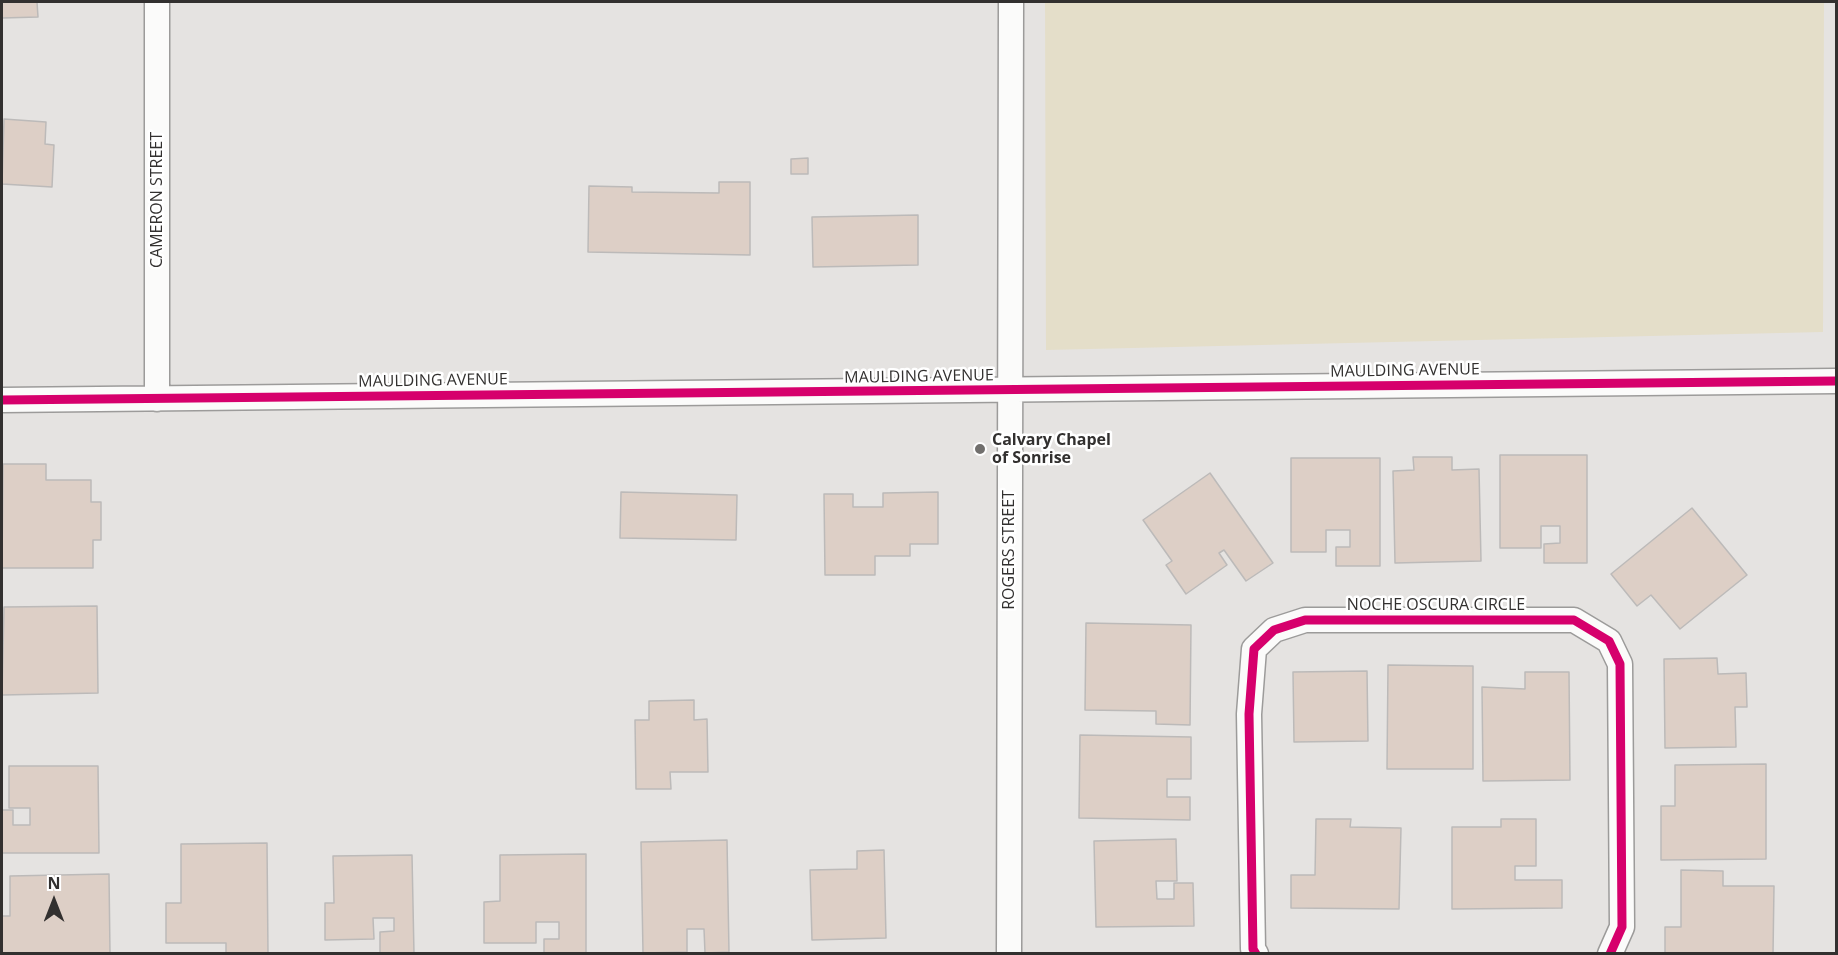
<!DOCTYPE html>
<html>
<head>
<meta charset="utf-8">
<style>
  body { margin:0 }
  #map { position:relative; width:1838px; height:955px; overflow:hidden; background:#e5e3e1; font-family:"Open Sans",sans-serif }
  canvas { display:block }
  .frame { position:absolute; inset:0; border:3px solid #32302f; pointer-events:none }
  .north { position:absolute; left:24px; top:871px; width:60px; height:60px; -webkit-text-stroke:4px #fff; paint-order:stroke; rotate:0deg; font-size:16px; font-weight:700; line-height:24px; text-align:center; color:#32302f }
  .north::after { content:''; display:block; margin:auto; width:21px; height:27px; background:#32302f; clip-path:polygon(50% 0,100% 100%,50% 72%,0 100%) }
</style>
</head>
<body>
<div id="map">
<canvas width="1838" height="955"></canvas>
<div class="frame"></div>
<div class="north">N</div>
</div>
<script>
const c = document.querySelector('canvas').getContext('2d');
c.lineJoin = 'round';
function fillPath(path, color) { c.fillStyle = color; c.fill(path, 'evenodd'); }
function stroke(path, color, width, dash) { c.strokeStyle = color; c.lineWidth = width; c.lineCap = dash ? 'butt' : 'round'; c.setLineDash(dash || []); c.stroke(path); }
function label(font, color, halo, rows, align = 'center') {
  c.font = font + ' "Open Sans",sans-serif'; c.lineWidth = 5; c.setLineDash([]); c.textBaseline = 'middle'; c.strokeStyle = halo; c.fillStyle = color; for (const [text, x, y, turn = 0] of rows) {
    c.save(); c.translate(x, y); c.rotate((+turn || 0) * Math.PI / 180); c.textAlign = isNaN(turn) ? turn : align; if (halo) c.strokeText(text, 0, 0); c.fillText(text, 0, 0); c.restore();
  }
}
const sand = new Path2D(`
  M1045 2H1824L1823 332 1046 350Z`);
const building = new Path2D(`
  M2 2H37L38 17 2 18Z
  M4 119 46 122 45 144 54 145 52 187 2 184Z
  M808 158V174H791V159Z
  M719 182H750V255L588 252 589 186 632 187V192L719 193Z
  M918 215V265L813 267 812 217Z
  M1500 455H1587V563H1544V544L1560 543V526H1541V548H1500Z
  M1413 457H1452V470L1479 469 1481 561 1395 563 1393 471 1414 470Z
  M1291 458H1380V566H1336V547H1350V530H1326V552H1291Z
  M3 464H46V480H91V502H101V540H93V568H2Z
  M1210 473 1273 563 1246 581 1224 550 1219 553 1227 565 1186 594 1166 565 1172 561 1143 520Z
  M621 492 737 495 736 540 620 538Z
  M938 492V544H910V556H875V575H825L824 494H853V507H883V493Z
  M1692 508 1747 575 1680 629 1651 595 1637 606 1611 574Z
  M97 606 98 693 2 695 4 607Z
  M1086 623 1191 625 1190 725 1156 724V711L1085 710Z
  M1717 658 1718 674 1746 673 1747 707H1735L1736 747 1665 748 1664 659Z
  M1388 665 1473 666V769H1387Z
  M1367 671 1368 741 1294 742 1293 672Z
  M1525 672H1569L1570 780 1483 781 1482 687 1525 689Z
  M694 700V720L707 719 708 772H670L671 789H636L635 720H649V701Z
  M1080 735 1191 737V779H1167V797H1190V820L1079 818Z
  M1766 764V859L1661 860V806H1675V765Z
  M9 766H98L99 853H2V810H13V825H30V808H9Z
  M1316 819H1351L1350 827 1401 828 1399 909 1291 908V875H1315Z
  M1501 819H1536V866H1515V880H1562V908L1452 909V827H1501Z
  M1176 839 1177 881H1156L1157 899H1174V883H1193L1194 926 1096 927 1094 841Z
  M727 840 729 952 705 953 704 929H687V952L643 953 641 842Z
  M267 843 268 954H226V943H166V903H181V844Z
  M884 850 886 938 812 940 810 870 857 869V851Z
  M586 854V954H544V939H559V922H536V943H484V902L500 901V855Z
  M412 855 414 954H380V932L394 931V918H373L374 939 325 940V903H334L333 856Z
  M1681 870 1723 871V886H1774L1773 954H1665V927H1681Z
  M109 874 110 954H2V916H10V876Z`);
const street = new Path2D(`
  M157 2V399
  M2 400 1836 381
  M1009 954 1011 2
  M1256 954 1253 949 1249 714 1254 649 1274 630 1305 620H1574L1609 641 1620 664 1622 927 1610 954`);
const cycleway = new Path2D(`
  M2 400 1836 381
  M1256 954 1253 949 1249 714 1254 649 1274 630 1305 620H1574L1609 641 1620 664 1622 927 1610 954`);
const markers = [
  [980,449,6,"#716f6d"]
];
const streetNames = [
  ["CAMERON STREET",157,200,-90],
  ["MAULDING AVENUE",1405,371,-1],
  ["MAULDING AVENUE",919,377,-1],
  ["MAULDING AVENUE",433,381,-1],
  ["ROGERS STREET",1009,550,-90],
  ["NOCHE OSCURA CIRCLE",1436,605]
];
const poiNames = [
  ["Calvary Chapel",992,440],
  ["of Sonrise",992,458]
];
fillPath(sand, '#e4dec9');
fillPath(building, '#ddcfc6');
stroke(building, '#bcbab9', 1.5);
stroke(street, '#9c9b9a', 27);
stroke(street, '#fbfbfa', 24);
stroke(cycleway, '#d6006c', 9);
for (const [x, y, r, color] of markers) { const dot = new Path2D(); dot.arc(x, y, r, 0, 2 * Math.PI); c.fillStyle = color; c.fill(dot); stroke(dot, '#fff', 2); }
label('16px', '#32302f', '#fff', streetNames);
label('bold 16px', '#32302f', '#fff', poiNames, 'left');
</script>
</body>
</html>
